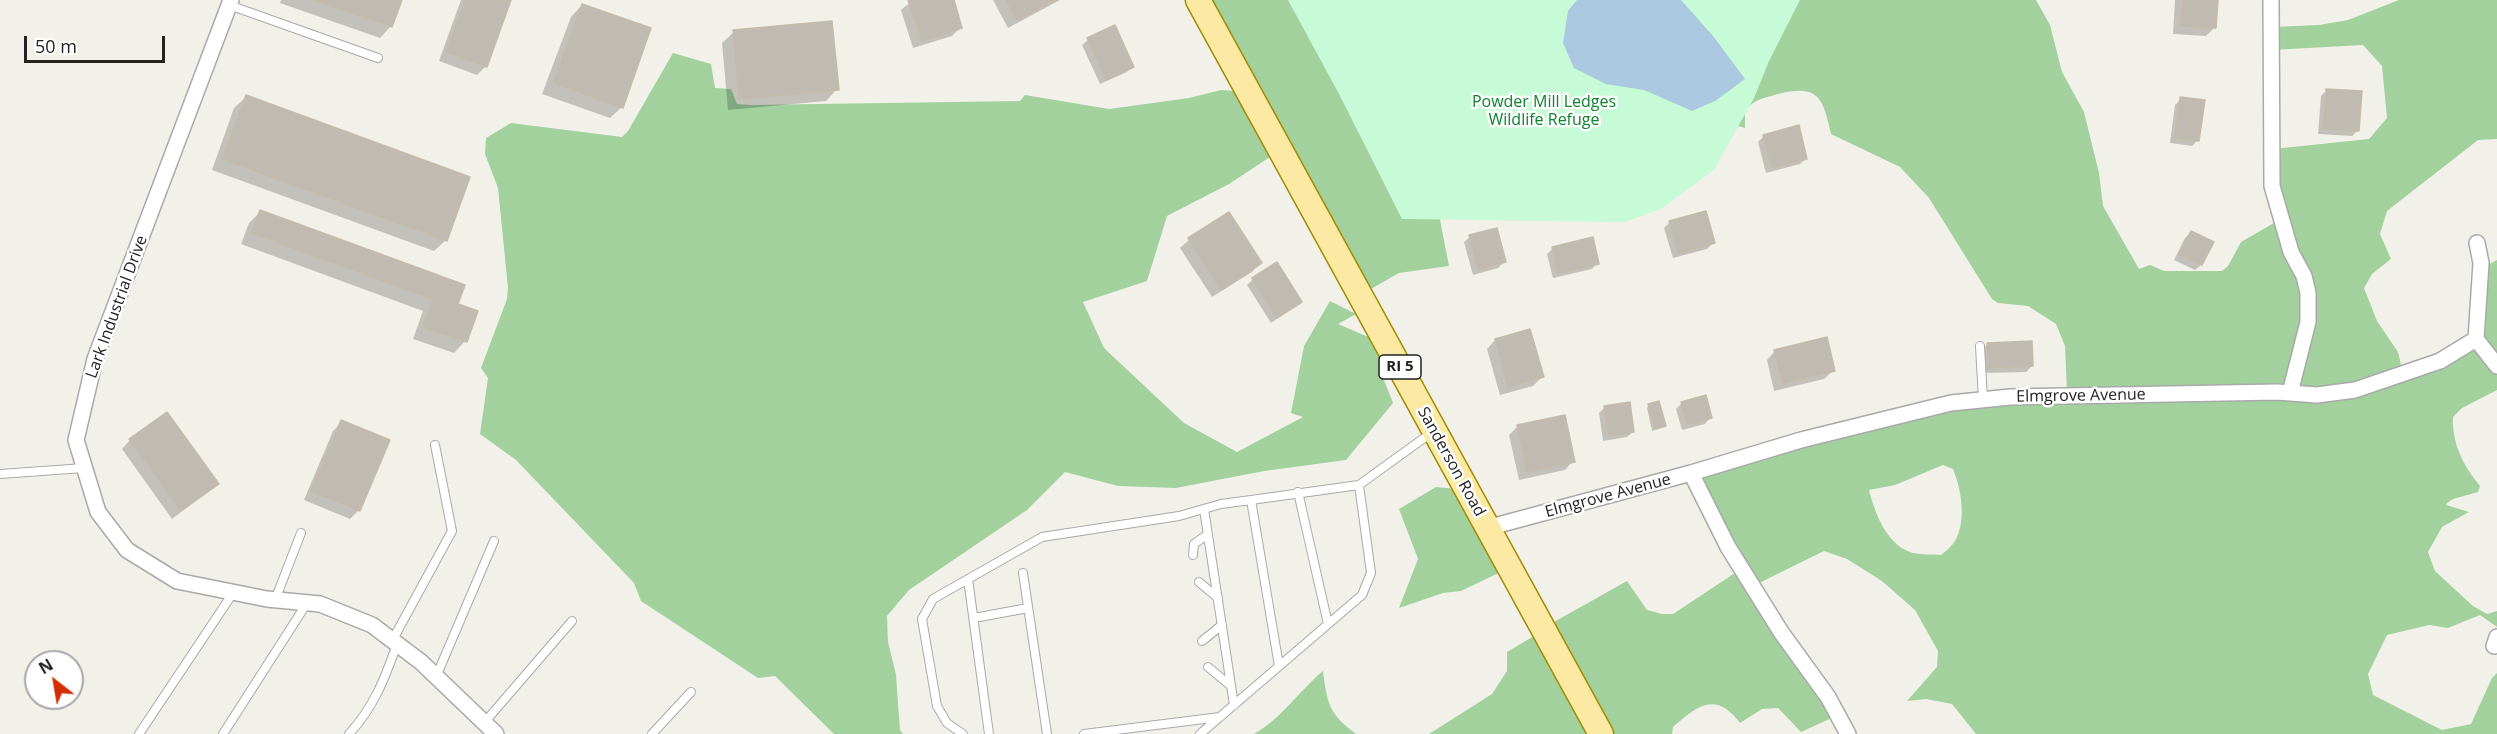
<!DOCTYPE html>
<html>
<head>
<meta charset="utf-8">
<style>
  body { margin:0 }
  #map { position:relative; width:2497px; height:734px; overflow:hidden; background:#f2f1e9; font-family:"Open Sans",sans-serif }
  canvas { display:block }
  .north { position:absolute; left:24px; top:650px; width:60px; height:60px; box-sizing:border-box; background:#fff; border:2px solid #a7a7a7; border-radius:50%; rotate:329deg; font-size:16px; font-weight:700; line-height:24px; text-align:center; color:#222 }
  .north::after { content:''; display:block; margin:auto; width:21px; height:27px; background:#d42d00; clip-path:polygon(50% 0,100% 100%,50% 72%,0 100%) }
  .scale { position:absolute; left:24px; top:36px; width:141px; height:27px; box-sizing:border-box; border:3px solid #222; border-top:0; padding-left:8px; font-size:18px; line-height:21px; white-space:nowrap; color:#222; -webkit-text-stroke:4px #fff; paint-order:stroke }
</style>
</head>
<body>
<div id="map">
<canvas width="2497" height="734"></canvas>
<div class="north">N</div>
<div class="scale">50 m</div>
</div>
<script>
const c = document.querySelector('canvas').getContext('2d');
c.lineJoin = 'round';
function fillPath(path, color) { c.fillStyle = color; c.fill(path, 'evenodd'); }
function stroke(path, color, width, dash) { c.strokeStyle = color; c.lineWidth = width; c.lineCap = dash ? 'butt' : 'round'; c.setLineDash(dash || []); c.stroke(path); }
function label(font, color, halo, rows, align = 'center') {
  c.font = font + ' "Open Sans",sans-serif'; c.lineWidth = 5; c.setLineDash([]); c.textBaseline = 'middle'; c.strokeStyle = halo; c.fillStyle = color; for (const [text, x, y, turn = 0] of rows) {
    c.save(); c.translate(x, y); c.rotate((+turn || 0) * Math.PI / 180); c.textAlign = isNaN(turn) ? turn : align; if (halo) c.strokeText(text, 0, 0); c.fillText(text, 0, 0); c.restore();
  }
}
const forest = new Path2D(`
  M1198 0H1556L1458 200 1440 220 1449 266 1399 273 1362 294 1279 151 1229 184 1167 216 1147 281 1083 302 1104 348 1184 423 1237 452 1303 417 1291 413 1304 346 1330 301 1356 314 1338 324 1387 345 1380 370 1393 403 1346 460 1264 471 1176 488 1118 486 1065 472 1027 510 909 590 887 616 888 642 896 675 900 730 903 734H834L775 676 758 678 641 601 634 583 516 460 480 434 488 378 481 368 507 299 508 288 498 188 485 154 486 138 511 123 622 137 628 131 673 53 711 64 715 88 731 89 737 104 751 105 1020 101 1025 95 1109 109 1189 98 1221 90 1248 92Z
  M1706 0H2036L2050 25 2062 72 2084 112 2099 173 2103 206 2139 269 2150 265 2164 271H2222L2228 266 2241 242 2279 220 2273 149 2369 139 2387 118 2382 66 2363 45 2271 50 2272 27 2319 25 2348 20 2399 0H2497V139L2478 140 2387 211 2380 234 2391 259 2372 274 2364 288 2377 321 2398 352 2402 369 2485 341 2480 304V269L2497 260V390L2462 408 2453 417C2452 444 2463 465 2480 486L2478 492 2453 499 2447 503 2446 505 2469 512 2442 527 2428 552 2435 571 2473 606 2487 614 2497 611V627L2480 615 2448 628 2429 625 2387 635 2368 674 2373 695 2442 730 2471 724 2492 678 2497 673V734H1976L1952 704 1926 699 1907 701 1937 667 1938 651 1915 610 1882 581 1847 559 1824 551 1755 585 1836 716 1801 732 1778 708 1762 709 1740 723C1716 691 1698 705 1673 727L1672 734H1429L1492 694 1507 671V652L1539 633 1545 627 1627 581 1647 610 1662 614H1673L1741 569 1691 473 1854 425 2067 392 2065 346 2056 324 2028 306 1998 303 1992 299 1929 198 1900 167 1831 134C1823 97 1818 84 1778 94 1764 98 1754 99 1745 111V128L1708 118ZM1943 465 1953 469C1961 489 1967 520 1955 541 1952 546 1946 551 1941 555 1933 554 1921 555 1913 553 1886 545 1875 513 1869 490L1895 485Z
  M1436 487 1466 490 1505 570 1461 591 1443 593 1399 608 1418 559 1399 509Z
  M1323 671C1327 703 1329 714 1356 734H1254C1281 719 1299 691 1323 671Z`);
const park = new Path2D(`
  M1288 0H1800L1769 61 1754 98 1714 170 1661 209 1625 222 1402 219 1339 94Z`);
const water = new Path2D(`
  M1577 0H1681L1713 36 1745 79 1715 101 1692 111 1644 90 1606 84 1574 68 1563 43 1568 11Z`);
const shadow = new Path2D(`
  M281 0H401L391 26 380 38 280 3Z
  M461 0H509L486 66 477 75 439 61Z
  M913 0H952L961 27 952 36 913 48 901 10Z
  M993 0H1060L1008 28Z
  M2175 0H2217L2215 27 2206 36 2173 34Z
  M582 5 622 107 610 118 542 94 571 17Z
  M734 32 837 89 826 101 728 110 722 43Z
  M1088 40 1132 67 1127 72 1100 84 1082 45Z
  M2327 90 2358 130 2352 136 2318 134 2321 96Z
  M246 97 446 240 434 251 212 170 234 108Z
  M2181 99 2198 140 2192 146 2170 143 2175 105Z
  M1764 136 1806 158 1800 164 1766 173 1758 142Z
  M260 212 456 305 465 341 454 353 413 339 423 311 241 244 249 223Z
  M1229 214 1260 263 1252 272 1212 297 1180 248 1189 240Z
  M1670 222 1713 243 1707 249 1673 258 1664 228Z
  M2191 232 2212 242 2201 265 2195 270 2174 260 2185 238Z
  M1470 237 1504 262 1498 268 1473 275 1464 242Z
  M1553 248 1597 263 1592 269 1553 278 1547 254Z
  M1253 279 1300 302 1271 323 1247 285Z
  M1495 340 1542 377 1533 386 1500 395 1487 349Z
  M1988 344 2032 366 2026 372 1983 373 1982 350Z
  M1775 351 1833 371 1824 379 1774 391 1767 360Z
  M1682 403 1710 418 1705 424 1682 430 1676 409Z
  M1649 405 1664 426 1661 428 1652 431 1647 408Z
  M1604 408 1633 432 1627 437 1603 441 1599 413Z
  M342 422 388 441 358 511 350 519 304 500 333 431Z
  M1518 426 1573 461 1565 470 1519 480 1509 435Z
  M130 440 217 484 172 519 122 449Z`);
const building = new Path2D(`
  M315 0H402L392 27Z
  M465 0H511L487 67 446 52Z
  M908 0H954L962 28 922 41Z
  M1006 0H1055L1017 20Z
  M2183 0H2218L2216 28 2181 26Z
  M582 4 651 28 623 108 553 83Z
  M832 21 839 90 739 99 733 30Z
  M1115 25 1134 67 1106 80 1087 38Z
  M2326 89 2362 91 2359 131 2323 129Z
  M246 95 470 177 447 241 222 159Z
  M2180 97 2205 100 2199 141 2175 138Z
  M1799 125 1807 159 1772 168 1763 135Z
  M260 210 465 285 458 304 478 311 467 342 423 327 433 299 251 233Z
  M1706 211 1715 243 1678 254 1669 221Z
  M1229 212 1262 263 1221 290 1188 238Z
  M1497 228 1506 262 1478 270 1469 235Z
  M2191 231 2214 242 2202 265 2179 254Z
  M1593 237 1599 264 1558 274 1552 247Z
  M1277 262 1302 302 1277 318 1252 278Z
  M1530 329 1544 377 1508 387 1495 339Z
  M1827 337 1835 371 1783 384 1774 350Z
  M2032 341 2033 366 1988 368 1987 343Z
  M1706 395 1712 418 1687 425 1681 402Z
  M1659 401 1666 426 1655 429 1648 404Z
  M1630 402 1634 432 1609 436 1604 406Z
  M167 412 219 484 181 511 129 439Z
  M1565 415 1575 462 1527 472 1517 425Z
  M341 420 390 440 360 511 311 491Z`);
const lane = new Path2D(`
  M229 5 378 58
  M1980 346 1983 400
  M0 474 84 468
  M1298 492 1328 624
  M1251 500 1279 666
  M1204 509 1234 705
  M1193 555 1194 544 1208 534
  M1023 573 1047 734
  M968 579 989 734
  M1199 582 1218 598
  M275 600 301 533
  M974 618 1028 608
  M392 641 452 531 435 445
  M1202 641 1222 625
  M1208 667 1231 686
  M436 677 494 541
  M484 723 572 621
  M139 734 233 593
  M223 734 307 603
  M349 734C374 707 385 678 397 644
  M652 734 691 692
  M963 734 947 723 937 706 922 619 933 599 1042 537 1179 516 1221 504 1251 500 1359 485 1431 433
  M1084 734 1220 717
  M1200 734 1362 595 1371 573 1359 485`);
const street = new Path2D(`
  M231 0 95 359 76 440 98 512 127 550 177 581 267 599 320 604 372 625 421 662 496 734
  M2271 0 2272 186 2291 252 2304 276 2308 293V322L2290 393
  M2477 243 2481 263 2476 339 2497 366
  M1691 473 1728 547 1781 632 1828 697 1848 734
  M1487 528 1691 473 1801 440 1951 403 2010 397 2277 392 2317 395 2355 390 2440 361 2476 339
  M2494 646 2497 637`);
const primary = new Path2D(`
  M1198 0 1601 734`);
const shields = [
  [1400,367,42]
];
const shieldNames = [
  ["RI 5",1400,367]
];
const parkNames = [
  ["Powder Mill Ledges",1544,102],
  ["Wildlife Refuge",1544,120]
];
const streetNames = [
  ["Lark Industrial Drive",117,307,-70],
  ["Elmgrove Avenue",2081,396,-1],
  ["Sanderson Road",1451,462,61],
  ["Elmgrove Avenue",1608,496,-15]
];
fillPath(forest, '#a2d19e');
fillPath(park, '#c7fad6');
fillPath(water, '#aac8df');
fillPath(shadow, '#0003');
fillPath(building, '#bfbab2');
stroke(building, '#c4bbab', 1.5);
stroke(lane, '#a9a9a9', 10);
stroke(street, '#a9a9a9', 18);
stroke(primary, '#a08c00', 27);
stroke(lane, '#fff', 8);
stroke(street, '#fff', 15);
stroke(primary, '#fce9a3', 24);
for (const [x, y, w] of shields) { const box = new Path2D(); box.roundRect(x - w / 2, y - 12, w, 24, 4.5); c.fillStyle = '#fff'; c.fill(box); stroke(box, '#222', 1.5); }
label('bold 15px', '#222', null, shieldNames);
label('16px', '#0c842f', '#fff', parkNames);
label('16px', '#222', '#fff', streetNames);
</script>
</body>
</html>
